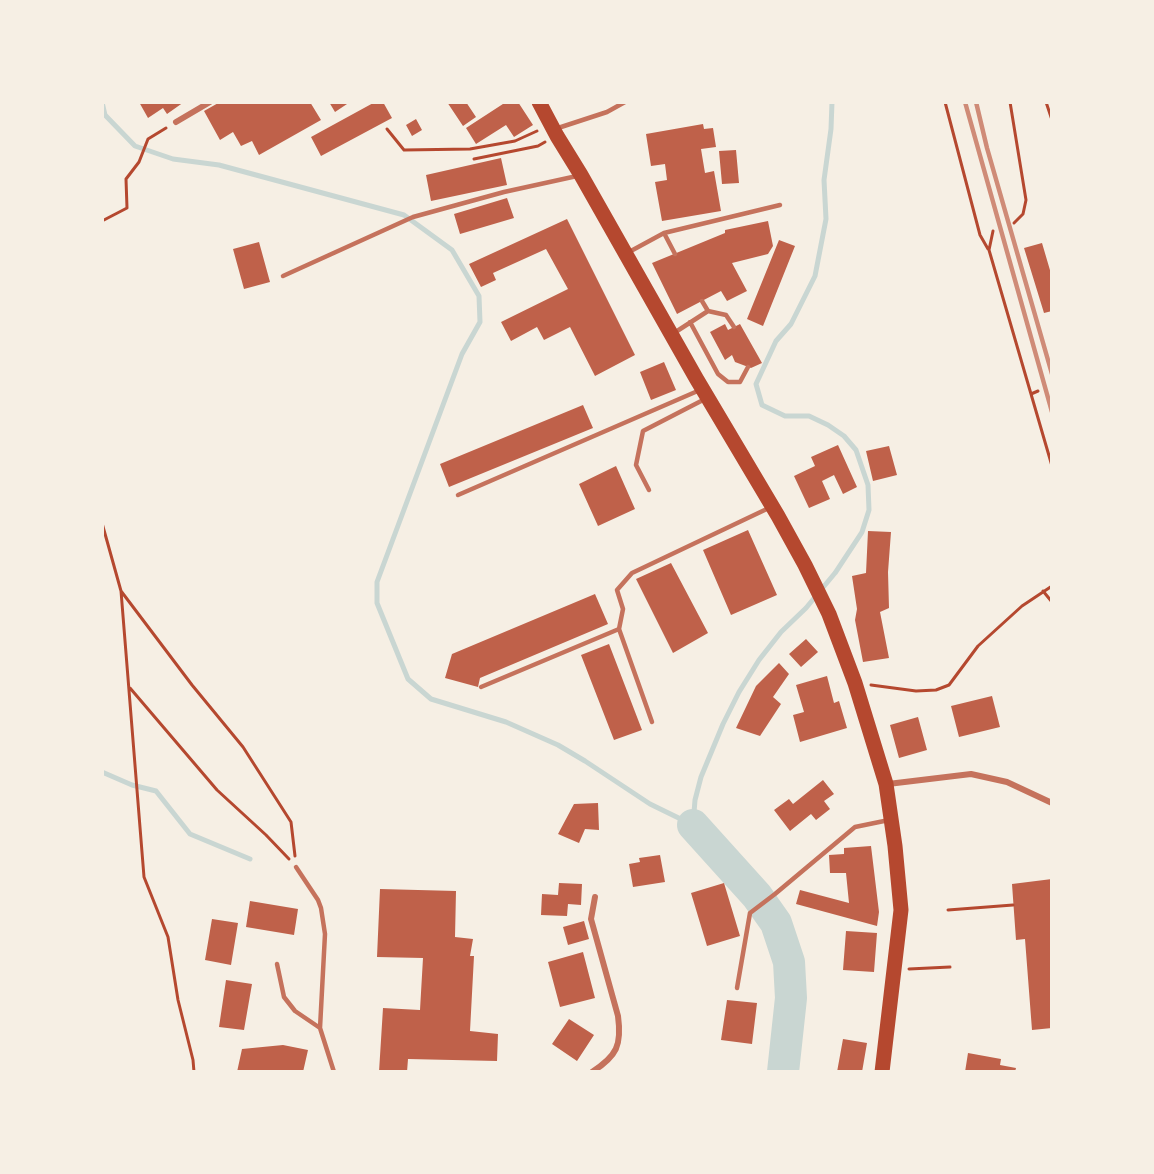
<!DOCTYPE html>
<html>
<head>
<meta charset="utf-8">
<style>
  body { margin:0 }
  #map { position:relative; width:1154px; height:1174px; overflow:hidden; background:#f6efe4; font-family:Inter,sans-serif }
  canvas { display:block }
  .frame { position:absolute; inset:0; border:104px solid #f6efe4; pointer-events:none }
</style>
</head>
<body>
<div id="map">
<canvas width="1154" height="1174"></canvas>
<div class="frame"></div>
</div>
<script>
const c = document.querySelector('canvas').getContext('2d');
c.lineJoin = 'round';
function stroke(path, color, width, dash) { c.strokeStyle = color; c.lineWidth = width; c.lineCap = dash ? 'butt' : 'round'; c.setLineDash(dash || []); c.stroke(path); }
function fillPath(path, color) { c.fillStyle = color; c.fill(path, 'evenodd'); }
const stream = new Path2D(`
  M102 102 105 115 135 146 173 159 219 165 404 215 452 250 479 296 480 322 462 354 377 582V603L408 679 431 699 506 722 558 745 585 761 650 804 693 825 695 800 701 777 723 724 739 692 759 660 781 632 806 608 835 573 862 532 869 510 868 485 856 450 844 436 828 425 809 416H785L762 405 756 384 776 341 791 324 815 276 826 219 824 180 831 129 832 102
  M102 772 132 785 156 791 190 834 250 859`);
const river = new Path2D(`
  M693 825 757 896 776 923 789 962 791 998 783 1072`);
const building = new Path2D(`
  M139 102H184L167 114 163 108 148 118Z
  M220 102H310L321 120 259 155 252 141 241 146 233 132 220 140 204 111Z
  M329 102H350L335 112Z
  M375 102H383L392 118 321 156 311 137Z
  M447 102H466L476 117 463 126Z
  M506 102H518L533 125 514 137 506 125 476 144 466 128Z
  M416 119 422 130 412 136 406 125Z
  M703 124 704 129 713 128 716 147 701 149 705 173 714 171 721 211 662 221 655 182 667 180 665 164 651 166 646 134Z
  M736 150 739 183 722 184 719 151Z
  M501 158 507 185 431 201 426 175Z
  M507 198 514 218 460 234 454 214Z
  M567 219 635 355 595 376 570 327 544 340 537 327 511 341 501 322 568 289 546 249 493 273 496 280 481 287 469 264Z
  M768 221 773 246 768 254 732 263 747 291 727 301 721 291 677 314 652 263 725 233V230Z
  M779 240 795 246 763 326 747 319Z
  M259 242 270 282 244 289 233 249Z
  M1042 243 1052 277V311L1044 313 1024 248Z
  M725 324 728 330 740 324 762 363 751 368 735 362 732 355 725 360 710 332Z
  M664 362 676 390 651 400 640 372Z
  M583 405 593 428 449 487 440 464Z
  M838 445 857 487 843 494 834 475 822 481 830 499 809 508 794 476 815 466 811 457Z
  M889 446 897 475 873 481 866 451Z
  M616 466 635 509 598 526 579 484Z
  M748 530 777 595 731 615 703 550Z
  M868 531 891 532 888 572 889 608 880 612 889 658 863 662 855 620 857 609 852 576 866 573Z
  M671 563 708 633 673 653 636 579Z
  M595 594 608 624 480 678 478 687 445 678 452 654Z
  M806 639 818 652 801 667 789 654Z
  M609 644 642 730 614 740 581 655Z
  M779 663 789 674 773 697 781 704 760 736 736 728 756 686Z
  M827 676 834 703 839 701 847 728 800 742 793 715 804 712 796 685Z
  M992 696 1000 727 959 737 951 706Z
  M918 717 927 750 899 758 890 725Z
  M823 780 834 794 824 801 830 809 816 820 811 814 790 831 774 810 789 799 793 804Z
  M598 803 599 830 585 829 579 843 558 834 574 804Z
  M871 846 879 912 877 926 796 904 800 890 849 903 846 873H830L829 855 844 854V848Z
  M660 855 665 882 633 887 629 864 640 862 639 858Z
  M1052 879V1028L1032 1030 1025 939 1016 940 1012 884Z
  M559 883 582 884 581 905 568 904 567 916 541 915 542 894 558 895Z
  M724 883 740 936 707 946 691 893Z
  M380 889 456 891 455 937 473 939 470 956H474L470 1031 498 1034 497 1061 408 1059 407 1072H379L383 1008 420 1010 423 958 377 957Z
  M250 901 298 909 294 935 246 927Z
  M212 919 238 923 231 965 205 960Z
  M584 921 589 939 568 945 563 927Z
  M846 931 877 933 874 972 843 970Z
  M583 952 595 998 560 1007 548 962Z
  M226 980 252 984 244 1030 219 1027Z
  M727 1000 757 1003 752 1044 721 1040Z
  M569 1019 594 1035 577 1061 552 1044Z
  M843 1039 867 1043 862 1072H837Z
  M283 1045 308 1050 303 1072H237L242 1049Z
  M968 1053 1001 1059 1000 1065 1016 1068 1015 1072H965Z`);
const path = new Path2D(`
  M945 102 980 235 988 249
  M1010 102 1026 200 1023 214 1014 223
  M1046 102 1052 120
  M387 129 404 150 470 149 515 141 537 131
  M474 159 538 146 545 142
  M102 221 127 208 126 179 139 162 148 139 166 128
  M993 231 989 250 1031 394 1038 391
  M1031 394 1052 466
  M102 523 121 591 192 685 243 747 291 822 295 856
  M121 591 144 877 168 937 178 1000 193 1060 194 1072
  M1043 591 1052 602
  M871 685 916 691 936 690 949 685 978 646 1022 606 1052 586
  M130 688 217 790 266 835 289 859
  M948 910 1013 905
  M909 969 950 967`);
const service = new Path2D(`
  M555 129 607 112 625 102
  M664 233 675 254
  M629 252 664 233 780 205
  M283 276 413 217 504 192 577 176
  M708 311 726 315 734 327
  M690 322 718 374 728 382H740L748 367
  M674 333 708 311 702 301
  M649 490 636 465 643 431 705 399
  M458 495 700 390
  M619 629 652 722
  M481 687 619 629 623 609 617 590 632 573 771 507
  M296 867 318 900 321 908 325 934 320 1028 334 1072
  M277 964 284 997 295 1011 320 1028
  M737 988 750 913 775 894 855 827 889 820`);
const minor = new Path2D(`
  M176 122 210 102
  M888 784 971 774 1007 782 1052 803
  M592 1072C617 1056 622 1045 618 1016L591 919 595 897`);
const primary = new Path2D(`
  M539 102 557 136 581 175 696 378 778 516 805 565 829 614 855 683 886 784 895 846 901 910 882 1072`);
const rail = new Path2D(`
  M965 102 1052 412
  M976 102 987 148 1052 374`);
stroke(stream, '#c9d6d2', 5);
stroke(river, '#c9d6d2', 32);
fillPath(building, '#bf614a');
stroke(path, '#b5482f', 3);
stroke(service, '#c5725c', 4.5);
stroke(minor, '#c5725c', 6);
stroke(primary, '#b5482f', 15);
stroke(rail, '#cf8b77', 4.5);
</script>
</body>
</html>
